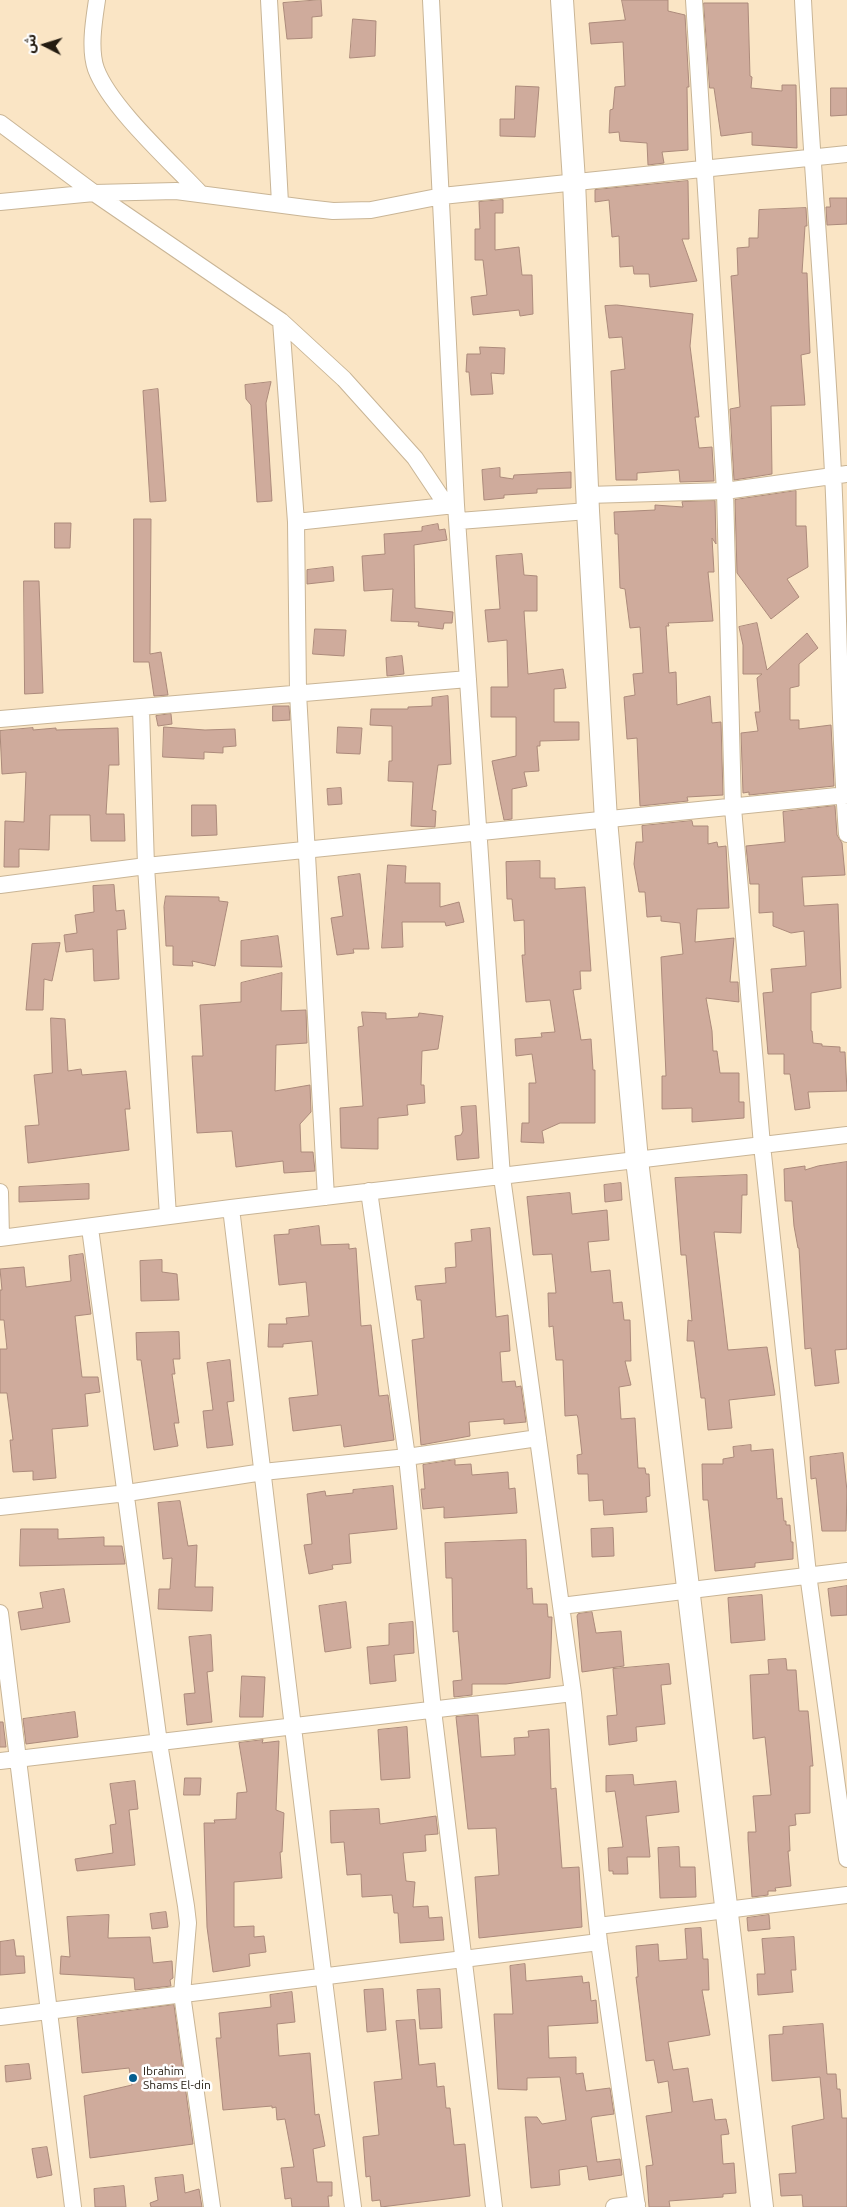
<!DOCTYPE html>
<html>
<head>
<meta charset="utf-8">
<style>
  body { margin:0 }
  #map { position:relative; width:847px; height:2207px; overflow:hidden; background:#fae5c5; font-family:Ubuntu,"Noto Sans Arabic",sans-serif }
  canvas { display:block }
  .north { position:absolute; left:20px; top:20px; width:50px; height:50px; -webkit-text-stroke:4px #fff; paint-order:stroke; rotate:275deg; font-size:14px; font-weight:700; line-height:20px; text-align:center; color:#231b10 }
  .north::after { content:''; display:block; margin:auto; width:18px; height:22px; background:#231b10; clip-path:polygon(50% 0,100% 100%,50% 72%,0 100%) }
</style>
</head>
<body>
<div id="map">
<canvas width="847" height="2207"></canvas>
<div class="north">ش</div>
</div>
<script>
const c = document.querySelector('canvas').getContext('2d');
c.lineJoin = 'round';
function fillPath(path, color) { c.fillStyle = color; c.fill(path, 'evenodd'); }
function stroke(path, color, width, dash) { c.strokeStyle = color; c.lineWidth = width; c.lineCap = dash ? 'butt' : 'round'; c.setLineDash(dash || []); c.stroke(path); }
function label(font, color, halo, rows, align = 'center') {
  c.font = font + ' Ubuntu,sans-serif'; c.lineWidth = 5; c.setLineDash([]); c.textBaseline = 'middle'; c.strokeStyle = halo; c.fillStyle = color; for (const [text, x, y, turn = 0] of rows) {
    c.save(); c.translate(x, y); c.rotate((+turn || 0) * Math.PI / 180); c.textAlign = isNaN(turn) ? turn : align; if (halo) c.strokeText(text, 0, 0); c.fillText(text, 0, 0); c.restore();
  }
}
const building = new Path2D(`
  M321 0 322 16 312 17V38L287 39 283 3Z
  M622 0H668V11L685 15 689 87H687L688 150 662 152 664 163 648 165 647 143 620 141 619 132 609 133 610 110 613 109 615 87 625 86 623 42 591 44 589 23 625 20Z
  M704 3H748L750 76 752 77 751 88 782 91V85H796L797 148 752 145V132L721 136 714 88H710Z
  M353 19 376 21 375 56 350 58Z
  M516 86 539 87 535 137 500 136V119H514Z
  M831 88H847V115L831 116Z
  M688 181 689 239H682L697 281 650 287 649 274H634L633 266 620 267 619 236 612 237 609 200 595 202V190Z
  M830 198H847V224L827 225 826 207H830Z
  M503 200V213H495V250L519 247 522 275H532L533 314 520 316 519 310 473 315 471 297 487 295 483 260H475V229H480L479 202Z
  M806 208 807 226H805L802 273H807L810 353 801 355 805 405 771 406 772 474 734 480 730 409 740 407 731 276 738 275 737 248 749 247V238H758L759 210Z
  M617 305 693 314 690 346 699 417H695L699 448 712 447 714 481 680 482 679 470 637 473V480H616L611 371 625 369 622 337 609 338 605 306Z
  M480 347 505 348 504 374 491 373 493 394 471 395 469 372H466L467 354H480Z
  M271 382 266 403 272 501 257 502 251 405 246 399 245 385Z
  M158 389 166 501 150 502 143 391Z
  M500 468V477L513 479 514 475 571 472V488L537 489V493L504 495V498L484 500 482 470Z
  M796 491V526H806L808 567 787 579 799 597 771 619 737 573 735 500Z
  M715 501 716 544 712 538 714 572H708L713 621 668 623 669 626H666L669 673 676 672 677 705 710 696 712 723 721 722 723 795 687 797 688 801 640 806 637 738 627 739 624 697 635 695 633 674 643 673 640 627 630 628 625 589 620 588 618 534H615L614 512 655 510V505L683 507 682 502Z
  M134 519H151L150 654 161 652 168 695 154 696 149 662H134Z
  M55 523H71L70 548H55Z
  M438 524 439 530 445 529 447 540 414 545 415 608 453 612 452 623H444L443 629 418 626 419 622 391 621 393 589 364 591 362 556 385 554 384 534 422 531V527Z
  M522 554 524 575 537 576V611H524L528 674 563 669 566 688 554 689V722H579V740L540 741V746H537L539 771 524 772 527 786 512 789V819L504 820 492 761 516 756V717H491V687H508L507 640 488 642 485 610 500 609 496 556Z
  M333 567 334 581 307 584V570Z
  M24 581H39L43 693 25 694Z
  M757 623 767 670 807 633 818 648 799 664V686L790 688V720H799V729L831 725 834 786 749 795V792L743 793 741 733 758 731 755 712H760L757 678 762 674H743V645L739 627Z
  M315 629 346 630 344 656 313 654Z
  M402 656 404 674 387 676 386 658Z
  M448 696 451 764 438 765 432 810 436 811 435 827 411 826 413 782 388 781 389 761H392V726L370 725 371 709H408V707L432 706V698Z
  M273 706H289L290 720 273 721Z
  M171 714 172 724 158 726 156 716Z
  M164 727 205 730 235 729 236 746 223 747V753L204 752V759L163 757Z
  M338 727 362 728 360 754 337 753Z
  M33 728V730L56 728V730L118 728 119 765H109L106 814H124L125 841H91L90 815H50L49 850 19 849V867H4L5 821 24 822 26 772 2 774 0 731Z
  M341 788 342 804 328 805 327 789Z
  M192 805H216L217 835 192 836Z
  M835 806 837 835 842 843 845 875 802 877 804 906 838 904 841 988 811 993V1031H812L813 1043 822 1044V1046L840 1047V1052H845L847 1091 808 1092 810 1108 795 1110 790 1074H784V1054H768L763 993 773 992 771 969 806 966 804 931 791 933 773 926V912L759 913V884H750L746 846 785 842 783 812Z
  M692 821 693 826H708V844L717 842 718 847 726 846 729 908 697 909 695 942 734 938 730 982H738L739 1002 706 998 712 1031 713 1051H717L720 1073H739V1102H744V1118L692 1122V1108L662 1109V1076H666L661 957 683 954 680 923 661 921V916L647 917 645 892H639L634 864 636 842H643L642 826Z
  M540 861V878H555V889L585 887 591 971H580L581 989 573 990 581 1040 591 1039 593 1070H595V1123H560L542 1131 544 1143 521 1142 522 1123H529V1083H536L532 1054 516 1056 515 1039 542 1037 541 1033 555 1032 550 1000 526 1002 522 955H525L524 920 514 921 512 899H507L506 862Z
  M388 865 406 866 405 883H440V907L459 902 464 922 446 926 445 922H402L403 947 382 948Z
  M360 874 369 949H353L354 953 337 955 331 918 343 916 338 877Z
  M114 885 116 911 124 910 126 929 117 930 119 979 94 981 93 949 66 952 64 935 77 933 75 915 94 912 93 886Z
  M166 896 219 897V901L228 902 215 966 192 961 193 966 173 965V946H166L164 907Z
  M278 936 282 967 241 966V941Z
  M60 943 52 981 44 979 43 1010H26L32 944Z
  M282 973 281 1011 306 1010 307 1043 276 1045 275 1091 310 1085 311 1112 300 1124 301 1152H313L315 1171 284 1173 283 1161 236 1167 232 1131 197 1133 192 1056H203L200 1005 241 1002V983Z
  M362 1012 386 1013V1019L418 1017 419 1013 443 1016 438 1049 422 1051 421 1085H424L425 1103 407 1105 408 1115 378 1118V1149L341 1148 340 1108 363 1106 358 1027 363 1026Z
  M51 1018 65 1019 68 1071 81 1069 82 1075 126 1071 130 1109H125L129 1150 28 1163 25 1126 39 1125 34 1075 52 1073Z
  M476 1106 479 1158 457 1160 455 1136 461 1135 463 1131 461 1107Z
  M847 1162V1349L835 1350 839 1383 815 1386 811 1348 805 1349 799 1248H798L794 1226 792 1201H785L784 1169 805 1166V1170L818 1166Z
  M747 1175V1195H742L741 1233 714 1232 728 1350 767 1347 775 1395 729 1400 732 1428 708 1430 705 1398H701L694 1341H687L688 1320 692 1321 686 1255H681L675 1178Z
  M621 1183 622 1200 605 1202 604 1185Z
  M89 1184V1199L19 1202V1187Z
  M570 1193 572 1214 607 1210 609 1240 588 1242 591 1272 610 1270 613 1303 622 1302 624 1320H630L631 1361H625L631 1385 619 1387 621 1419 635 1418 638 1468H645L646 1474H649L650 1496 646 1497 647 1512 604 1515 603 1500 589 1501 588 1474H578L577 1455 582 1454 578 1418 577 1415 565 1416 563 1360H556L553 1326 549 1327 548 1293H556L552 1254 533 1255 527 1197Z
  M319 1226 321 1245 349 1244V1249L356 1248 361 1326 371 1325 379 1396 388 1395 394 1440 344 1447 341 1425 293 1431 289 1398 318 1395 312 1341 283 1344V1347H268L269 1324H287L286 1318 309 1316 306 1282 279 1285 274 1235 289 1234V1230Z
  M490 1228 496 1317 508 1315 510 1351 500 1352 502 1382 515 1381 516 1387 521 1386 526 1422 504 1424V1419L469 1422 470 1436 421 1445 412 1340 424 1338 421 1300H417L415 1286 446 1283 445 1268 456 1267 455 1243 472 1241 471 1230Z
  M83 1254 91 1314 75 1316 82 1377H98L100 1392 85 1394 88 1426 52 1429 56 1478 33 1480V1471L13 1472 10 1440H13L7 1393H0V1349H7L4 1320H0V1290H2L0 1269 24 1267 26 1287 71 1281 69 1256Z
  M162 1260V1272L177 1274 179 1300 141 1301 140 1261Z
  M179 1332 180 1359H173L175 1374H172L179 1423H174L178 1446 154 1450 141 1360H137L136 1333Z
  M230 1360 234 1401 227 1402 233 1445 207 1448 203 1411 213 1410 207 1363Z
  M751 1445V1451L773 1449 777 1499 782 1498 784 1521H786V1525H790L791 1542H793V1559L755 1563V1567L715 1571 708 1500H703L702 1464H723V1459L734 1457 733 1447Z
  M843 1453 847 1491 846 1531H822L816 1478 811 1479 810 1457Z
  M455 1460V1465L471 1464 472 1475 508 1472 509 1489 515 1488 517 1513 444 1518V1507L423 1509 421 1489H425L423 1465Z
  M393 1486 397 1529 349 1534 351 1563 332 1565 333 1569 309 1574 304 1545 312 1544 307 1494 325 1491 326 1496 353 1493V1490Z
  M180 1501 188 1546 197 1545 195 1587H213L212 1611 158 1609 159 1589H170L172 1558 163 1559 158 1503Z
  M613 1528 614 1556 592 1557 591 1529Z
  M21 1529H58V1539L104 1537V1546H122L125 1564 20 1566Z
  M526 1540 527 1589 532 1588 533 1604H547L548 1617H552L550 1678 506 1684H472V1695L454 1697 453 1681 462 1680 458 1631 453 1632 452 1578H446L445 1543Z
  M847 1586V1615L831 1616 828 1589Z
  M64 1589 70 1622 21 1630 18 1612 43 1608 40 1593Z
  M762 1595 765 1640 731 1643 728 1598Z
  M346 1602 351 1648 325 1652 319 1606Z
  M592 1612 596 1633 621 1631 624 1666 582 1672 577 1616 578 1614Z
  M413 1622 414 1653 394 1655 396 1681 370 1684 367 1647 389 1645V1624Z
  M211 1635 213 1671 207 1672 212 1722 187 1725 184 1694 195 1693 189 1637Z
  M786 1659 787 1670H796L799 1711H808L813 1766H810V1813L795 1814 796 1825 789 1826 790 1851H788L791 1886 775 1888 776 1891H768V1895L752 1897 748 1840V1832H756L753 1796 771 1795 765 1737 753 1739 750 1675 769 1674 768 1660Z
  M669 1664 671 1684 661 1685 665 1724 636 1727 637 1741 609 1745 607 1716 617 1715 613 1669Z
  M242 1676 265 1677 263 1717H240Z
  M75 1712 78 1737 26 1744 23 1719Z
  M474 1715H478L481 1757 515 1755 514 1738 529 1737 528 1731 549 1729 551 1789 556 1788 562 1868 579 1867 582 1927 479 1938 475 1877 499 1875 496 1828 468 1829 456 1717Z
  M0 1722H3L6 1747H0Z
  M407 1727 410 1778 381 1780 378 1730Z
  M263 1740 262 1743 279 1741 276 1810 284 1813 282 1852H280L282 1878 234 1882V1927L254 1926V1937L264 1936 266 1952 249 1954 250 1966 213 1972 207 1927 204 1823H215L214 1820 236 1819 237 1793 247 1792 239 1743Z
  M633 1775 634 1785 676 1781 679 1812 646 1816 650 1857H627L628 1874H613V1871H609L608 1848 623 1847 615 1791 606 1792V1776Z
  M185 1778H201L200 1795H184Z
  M135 1781 138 1809 129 1810 135 1865 77 1871 75 1859 113 1853 110 1825 116 1824 110 1784Z
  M379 1809 380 1824 436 1816 438 1834 425 1835 426 1851 403 1853 406 1881 415 1882 413 1907 428 1906 429 1918 442 1917 444 1940 400 1943 398 1913H394L392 1895 362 1897 361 1874 347 1875 344 1842 331 1843 330 1811Z
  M679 1847 680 1867H695L696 1897 660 1898 658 1848Z
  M166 1912 168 1927 152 1929 150 1914Z
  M109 1915 108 1938 150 1937 153 1963 172 1961 173 1978 170 1980 171 1986 135 1990 134 1978 60 1974 61 1956 70 1957 67 1917Z
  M769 1915 770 1929 748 1931 747 1918Z
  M701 1928 703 1959H708L709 1990H702L710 2035 668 2042 673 2070 688 2068 693 2102 712 2099 715 2120 726 2119 729 2134 721 2135 723 2164 734 2163 736 2193 723 2194V2197L669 2201 670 2207H649L646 2166 653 2165 646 2116 672 2112 668 2081 658 2083 654 2060 646 2061 636 1977H638L636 1946 658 1944 659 1961 687 1959 685 1929Z
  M794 1937 796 1970H791L793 1992 758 1995 757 1974H765L762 1939Z
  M14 1940 16 1956H24L25 1973 0 1975V1942Z
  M525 1964 526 1981 582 1976 583 1983 589 1982 591 2001 596 2000 598 2023 548 2026 549 2058 576 2057V2074L583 2073 586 2091 610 2088 614 2114 592 2117 591 2119 597 2162 620 2159 622 2175 589 2180 587 2166 559 2170 560 2185 531 2188 525 2117H537L542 2124 566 2120 560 2077 527 2078V2090L498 2089 494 2014H513L510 1966Z
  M383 1989 386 2030 367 2032 364 1990Z
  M440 1989 442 2028 420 2029 417 1990Z
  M292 1992 295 2022 277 2024 279 2056 310 2053 315 2115 319 2114 325 2146 313 2149 317 2182H332V2196H328L329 2207H292L291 2198 285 2199 281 2168 294 2167 285 2119 277 2120 276 2107 272 2108V2106L223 2110 216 2038H221L219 2013 271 2007 270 1995Z
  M174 2005 193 2144 90 2158 84 2096 132 2085 129 2068 82 2073 77 2018Z
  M415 2020 419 2065 435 2063 437 2087 444 2086 446 2108H450L454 2145 465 2144 470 2196 381 2207 380 2200 372 2201 370 2176 366 2177 363 2137 379 2135 374 2082 402 2079 396 2021Z
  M823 2024 827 2074H836L837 2089H840L842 2118H847V2207H803L802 2195 781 2196 779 2174 796 2173 792 2126 824 2119 820 2077 772 2081 769 2035 783 2034V2027Z
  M29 2064 31 2079 6 2082 5 2066Z
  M47 2147 52 2175 37 2178 32 2149Z
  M183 2175 185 2193 199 2189 202 2207H151L150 2203 158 2200 155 2178Z
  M124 2186 126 2207H95L94 2189Z`);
const street = new Path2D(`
  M97 0C94 20 89 49 96 69 110 107 171 162 200 193
  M269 0 280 203
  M431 0 456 505 502 1177 573 1693 599 1942 637 2207
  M694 0 725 491 733 808 762 1145 808 1574 847 1859
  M803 0C811 158 825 315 833 473 839 593 838 714 847 834
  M0 123 94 193 281 321 344 379 415 458 447 506
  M0 202 94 193 176 191 306 208 333 211 371 210 442 196 847 154
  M281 321 296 522 298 693 326 1197
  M587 495 725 491 847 474
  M459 521 588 511
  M296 522 455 505
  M141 708 146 866 168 1216
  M0 719 468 679
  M0 885 146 866 847 795
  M369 1191 407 1457 433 1710 494 2207
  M0 1192 1 1238
  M231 1208C271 1541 309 1874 353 2207
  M90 1228 159 1743 186 1906 188 1923 182 1994 212 2207
  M0 1238 231 1208 847 1135
  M0 1507 127 1493 263 1472 407 1457 538 1438
  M561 1606 847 1571
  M0 1613 73 2207
  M0 1761 573 1693
  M598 1926 847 1895
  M0 2017 599 1942
  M614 2207 637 2204`);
const secondary = new Path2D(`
  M562 0 574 181 588 511 606 820 637 1160 762 2207`);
const markers = [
  [133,2078,5,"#045d8f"]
];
const poiNames = [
  ["Ibrahim",143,2071],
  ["Shams El-din",143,2085]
];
fillPath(building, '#cfab9c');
stroke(building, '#ac8a7b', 1);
stroke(street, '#c9b596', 18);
stroke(secondary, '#c9b596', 24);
stroke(street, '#fff', 16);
stroke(secondary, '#fff', 22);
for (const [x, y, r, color] of markers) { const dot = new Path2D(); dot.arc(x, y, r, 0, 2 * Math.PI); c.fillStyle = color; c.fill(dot); stroke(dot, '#fff', 2); }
label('12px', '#231b10', '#fff', poiNames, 'left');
</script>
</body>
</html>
